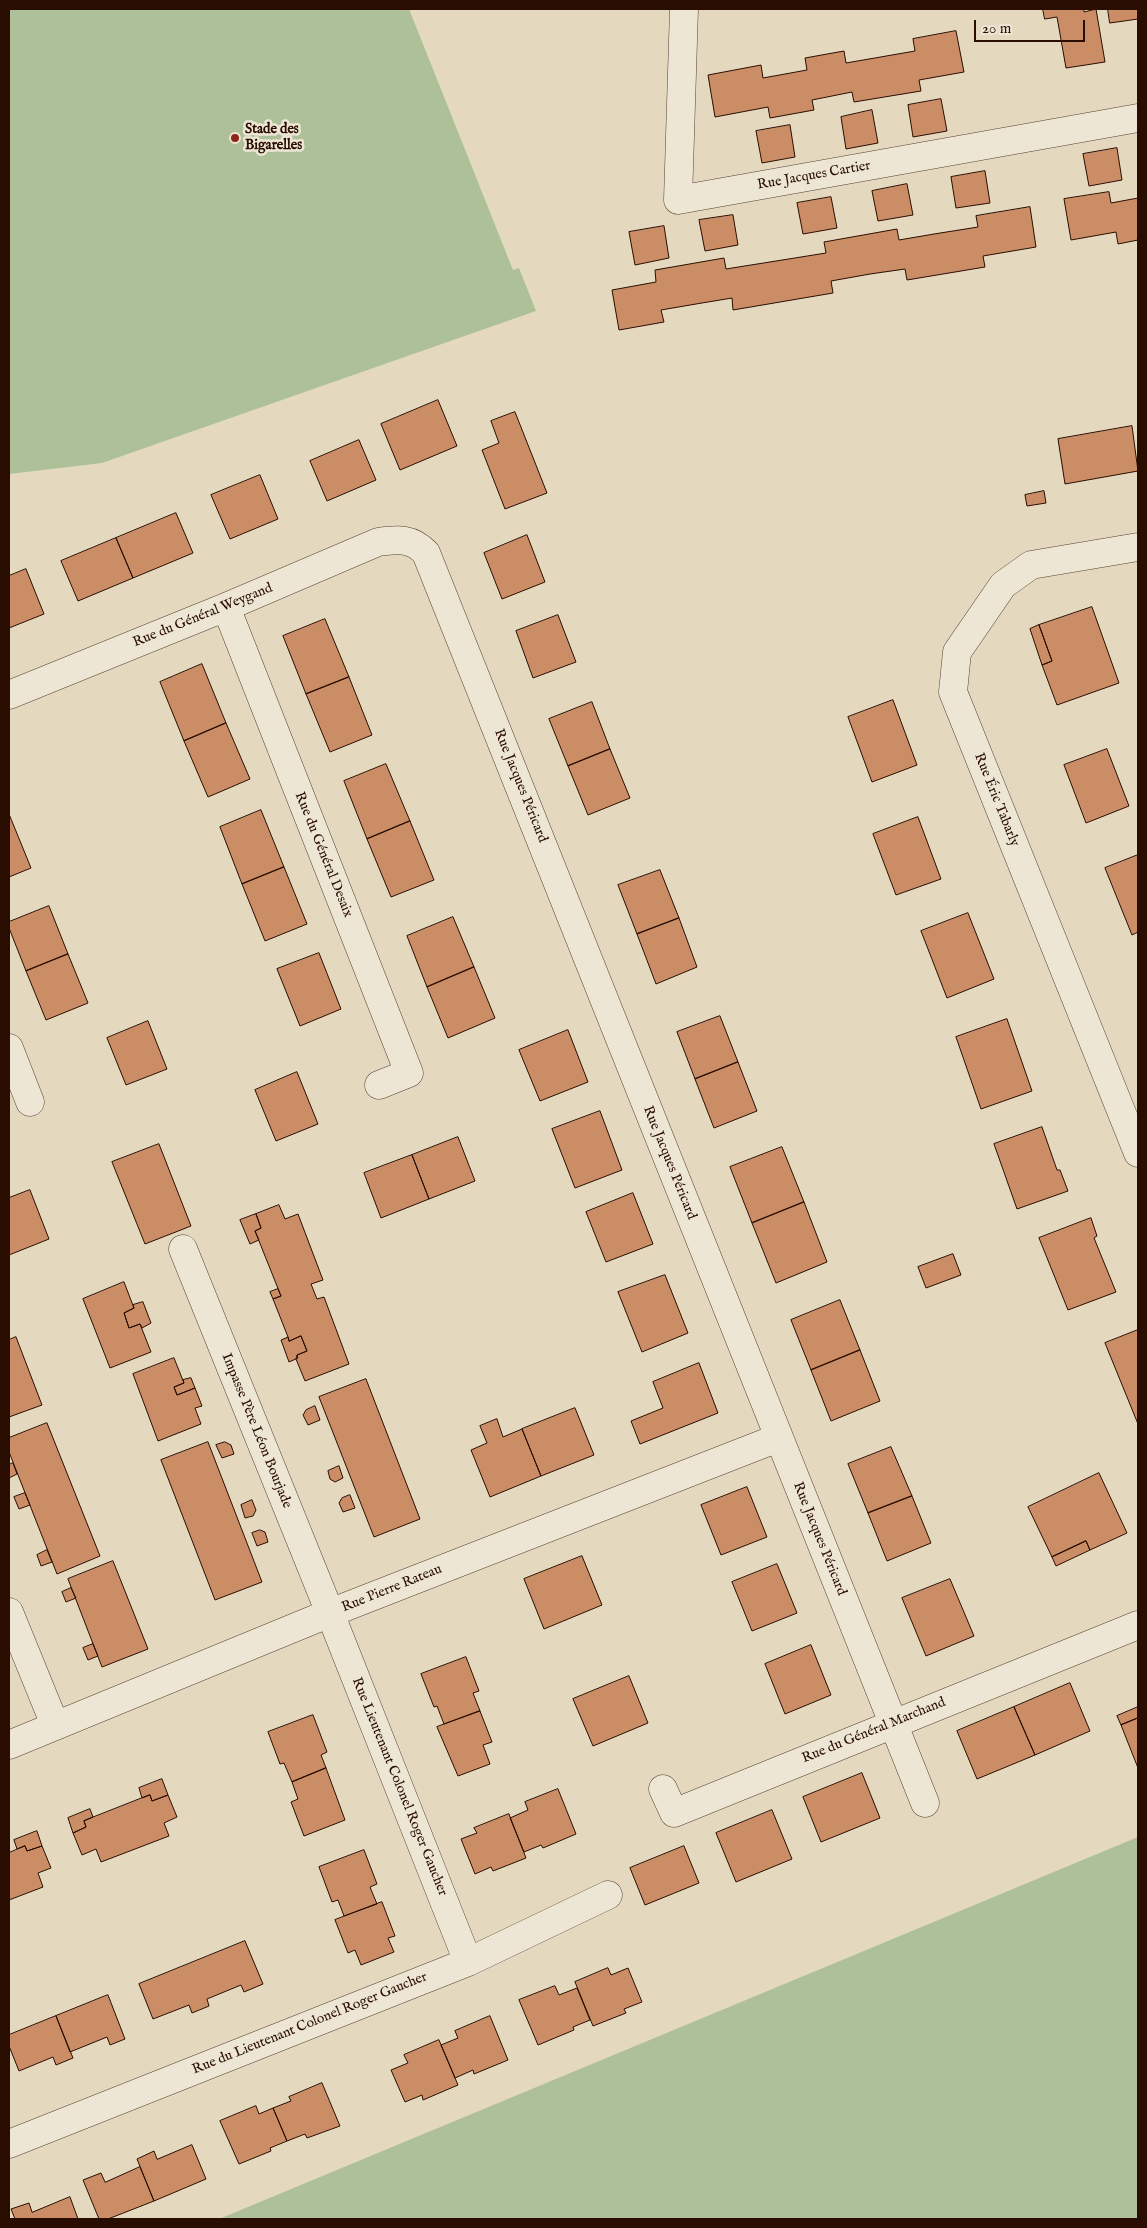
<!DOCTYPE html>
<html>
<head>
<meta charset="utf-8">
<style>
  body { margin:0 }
  #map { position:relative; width:1147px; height:2228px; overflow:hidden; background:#e4d9bf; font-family:"IM FELL English",serif }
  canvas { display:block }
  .frame { position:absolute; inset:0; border:10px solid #290d01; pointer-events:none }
  .scale { position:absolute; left:974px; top:20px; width:111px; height:22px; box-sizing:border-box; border:2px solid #290d01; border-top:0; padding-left:6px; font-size:15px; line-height:18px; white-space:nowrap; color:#290d01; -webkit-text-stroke:4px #ede6d5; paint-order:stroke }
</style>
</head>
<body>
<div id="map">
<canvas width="1147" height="2228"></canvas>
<div class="frame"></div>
<div class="scale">20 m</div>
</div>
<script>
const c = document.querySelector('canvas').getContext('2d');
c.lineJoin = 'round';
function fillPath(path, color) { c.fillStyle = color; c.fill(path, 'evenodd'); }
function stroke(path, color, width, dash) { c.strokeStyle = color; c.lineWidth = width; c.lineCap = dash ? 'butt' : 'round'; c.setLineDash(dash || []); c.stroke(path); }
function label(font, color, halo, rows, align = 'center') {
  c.font = font + ' "IM FELL English",serif'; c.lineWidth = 5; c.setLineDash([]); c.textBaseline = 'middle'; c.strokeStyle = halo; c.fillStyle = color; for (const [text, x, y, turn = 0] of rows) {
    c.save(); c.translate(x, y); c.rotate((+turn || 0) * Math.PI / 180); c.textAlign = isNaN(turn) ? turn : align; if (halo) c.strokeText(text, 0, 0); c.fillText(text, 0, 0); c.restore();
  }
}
const green = new Path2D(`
  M9 9H409L513 270 519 268 536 311 102 463 9 474Z
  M1138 1837V2219H219Z`);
const building = new Path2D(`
  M1043 9H1084V12L1096 9 1105 62 1066 68 1057 17 1045 19Z
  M1108 9H1138V19L1110 23Z
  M956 31 964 72 919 80 921 91 854 102 852 92 812 100 814 110 770 118 768 107 715 117 708 75 761 65 763 78 807 70 805 58 844 51 846 63 915 51 913 39Z
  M941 99 947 131 913 137 908 105Z
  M872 110 878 143 846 149 841 117Z
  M790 125 795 157 762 163 756 131Z
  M1117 148 1122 180 1089 186 1083 154Z
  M985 171 990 203 956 208 951 177Z
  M907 184 913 215 878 221 872 191Z
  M1109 192 1111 203 1138 198V240L1118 244 1116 232 1071 240 1064 199Z
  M831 197 837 228 803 234 797 203Z
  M1030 207 1036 247 983 256 985 267 907 280 905 269 870 274 831 281 833 293 733 310 732 298 696 304 661 310 664 322 619 330 612 290 656 282 655 270 724 258 726 269 826 253 824 242 897 229 899 240 934 234 978 227 976 216Z
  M733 215 738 245 705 251 699 220Z
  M664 226 669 258 635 265 629 232Z
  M438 400 457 446 400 470 381 424Z
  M515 412 547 493 505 509 482 450 499 443 491 421Z
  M1132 426 1138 471 1065 484 1058 439Z
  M359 440 376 480 327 501 310 461Z
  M260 475 278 519 230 539 211 495Z
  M1044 491 1046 503 1027 506 1025 495Z
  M176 513 193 553 133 578 116 538Z
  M527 535 545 582 502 599 484 553Z
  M116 538 133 578 78 601 61 561Z
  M26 569 44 614 9 628V576Z
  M1092 607 1119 683 1057 705 1042 665 1052 661 1039 625Z
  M558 615 576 662 533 678 516 631Z
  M325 619 349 677 306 694 283 636Z
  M1039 625 1052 661 1042 665 1030 629Z
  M202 664 226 723 184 741 160 682Z
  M349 677 372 735 330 752 306 694Z
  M893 700 917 765 872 782 848 717Z
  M592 702 610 749 568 766 549 719Z
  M226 723 250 779 208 797 184 741Z
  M610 749 630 798 588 815 568 766Z
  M1107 749 1129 806 1086 823 1064 765Z
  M386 764 410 821 367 839 344 781Z
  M261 810 284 867 242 884 220 827Z
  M9 814 31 868 9 877Z
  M918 817 941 879 896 895 873 834Z
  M410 821 434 880 391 897 367 839Z
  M1138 855V932L1132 935 1105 868Z
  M284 867 307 924 265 941 242 884Z
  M660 870 679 918 637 934 618 885Z
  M49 906 68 954 26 971 9 928V922Z
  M968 913 994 979 947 998 921 931Z
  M453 917 474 967 427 987 407 936Z
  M679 918 697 967 656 984 637 934Z
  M319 953 341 1009 300 1026 277 969Z
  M68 954 88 1003 46 1020 26 971Z
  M474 967 495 1018 448 1038 427 987Z
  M720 1016 738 1062 695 1079 677 1032Z
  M1007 1019 1032 1091 981 1109 956 1037Z
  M148 1021 167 1069 126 1085 107 1038Z
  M568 1030 588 1082 540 1101 519 1050Z
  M738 1062 757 1111 714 1128 695 1079Z
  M297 1072 318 1124 276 1141 255 1090Z
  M600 1111 622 1170 575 1188 552 1129Z
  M1042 1127 1057 1170H1060L1068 1191 1017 1209 994 1144Z
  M458 1137 475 1181 429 1199 412 1155Z
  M159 1144 191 1226 145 1244 112 1162Z
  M782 1147 804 1202 752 1223 730 1167Z
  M412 1155 429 1199 381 1218 364 1173Z
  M30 1190 49 1239 9 1255V1198Z
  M633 1193 653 1244 606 1262 586 1212Z
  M804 1202 827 1262 776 1283 752 1223Z
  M279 1205 285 1219 298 1214 323 1280 311 1284 317 1299 324 1297 349 1364 305 1381 296 1359 297 1355 307 1351 301 1336 289 1341 288 1337 273 1299 281 1296 255 1231 261 1228 256 1214Z
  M256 1214 261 1228 255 1231 259 1240 250 1244 240 1220Z
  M1091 1218 1097 1236 1094 1238 1116 1292 1068 1310 1039 1238Z
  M953 1254 961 1275 926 1288 918 1267Z
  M665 1275 688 1333 642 1352 618 1292Z
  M124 1282 134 1308 124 1313 129 1328 140 1324 151 1352 110 1368 83 1299Z
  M278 1289 281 1296 273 1299 270 1292Z
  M840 1300 860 1350 811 1370 791 1320Z
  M143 1302 151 1323 142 1328 140 1324 129 1328 124 1313 134 1308 133 1305Z
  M1138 1330V1424L1105 1343Z
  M301 1336 307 1351 297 1355 298 1358 289 1362 281 1340 288 1337 289 1341Z
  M16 1337 42 1405 9 1417V1340Z
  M860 1350 880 1401 831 1421 811 1370Z
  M174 1358 184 1383 174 1387 177 1395 195 1388 202 1406 195 1408 201 1424 158 1441 133 1374Z
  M699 1363 718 1413 640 1444 631 1421 663 1408 653 1382Z
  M191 1378 195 1388 177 1395 174 1387 184 1383 183 1380Z
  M366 1379 420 1519 374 1537 319 1397Z
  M315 1406 320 1420 308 1425 303 1415 306 1410Z
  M575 1408 594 1455 541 1476 522 1429Z
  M497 1419 503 1437 522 1429 541 1476 490 1497 471 1450 487 1443 480 1426Z
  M47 1423 100 1556 57 1574 9 1452V1438Z
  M208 1442 262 1582 215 1600 161 1460Z
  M225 1442 231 1445 234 1454 222 1458 216 1445Z
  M891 1447 912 1496 868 1513 848 1464Z
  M13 1463 17 1474 9 1478V1465Z
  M339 1466 343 1478 335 1482 330 1479 328 1471Z
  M1099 1473 1127 1533 1090 1550 1086 1541 1052 1557 1028 1507Z
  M747 1487 767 1537 721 1555 701 1505Z
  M25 1493 30 1505 19 1509 14 1497Z
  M350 1495 355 1508 343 1512 339 1503 342 1498Z
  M912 1496 931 1543 887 1561 868 1513Z
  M252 1500 256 1510 253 1516 245 1518 241 1505Z
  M260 1530 265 1532 268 1542 257 1546 252 1533Z
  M1086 1541 1090 1550 1056 1566 1052 1557Z
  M47 1550 52 1562 41 1566 37 1555Z
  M582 1556 602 1605 544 1629 524 1579Z
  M113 1561 148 1649 102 1667 68 1579Z
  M777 1564 797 1613 752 1631 732 1582Z
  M950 1579 974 1636 926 1656 902 1598Z
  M71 1588 76 1598 66 1602 62 1592Z
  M93 1644 98 1656 88 1660 83 1648Z
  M811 1645 831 1695 785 1714 765 1664Z
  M466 1657 479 1691 473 1693 480 1711 444 1724 437 1706 434 1707 421 1674Z
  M629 1676 648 1723 593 1746 573 1699Z
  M1070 1683 1090 1731 1035 1755 1014 1707Z
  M1014 1707 1035 1755 977 1779 957 1731Z
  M1138 1707V1718L1121 1725 1117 1716Z
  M480 1711 492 1742 483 1745 490 1764 458 1776 437 1727Z
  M313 1715 327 1752 321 1755 326 1768 292 1782 284 1763 280 1764 268 1732Z
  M1138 1718V1768L1121 1725Z
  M326 1768 345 1820 304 1836 291 1802 298 1799 292 1782Z
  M862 1773 880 1818 821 1842 803 1797Z
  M162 1779 168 1795 152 1801 150 1795 142 1798 139 1788Z
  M558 1789 576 1834 543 1848 541 1845 524 1852 510 1818 528 1810 525 1802Z
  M150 1795 152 1801 168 1795 177 1817 164 1823 169 1836 101 1862 96 1849 82 1855 73 1833 86 1827 84 1821Z
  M90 1809 93 1817 84 1821 86 1827 73 1833 68 1818Z
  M772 1810 792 1859 736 1882 716 1833Z
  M509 1814 526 1858 493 1871 491 1867 475 1874 461 1839 477 1833 474 1828Z
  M37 1831 42 1846 27 1851 25 1846 17 1849 14 1840Z
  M25 1846 27 1851 42 1846 51 1868 38 1873 43 1887 9 1900V1853Z
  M684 1846 699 1883 645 1905 630 1868Z
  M364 1850 377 1884 370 1887 377 1904 344 1916 338 1900 332 1902 319 1867Z
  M382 1902 395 1936 388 1938 394 1952 361 1965 355 1950 348 1953 335 1920Z
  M245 1941 263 1984 244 1992 241 1985 207 1999 209 2006 192 2013 189 2005 153 2019 139 1984Z
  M608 1968 611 1975 628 1968 642 2002 624 2009 626 2013 593 2026 575 1982Z
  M555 1986 559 1995 577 1988 590 2020 573 2027 574 2030 538 2045 519 2000Z
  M108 1995 125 2039 110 2045 107 2037 70 2052 56 2016Z
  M56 2016 73 2058 56 2065 53 2057 19 2071 9 2046V2035Z
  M490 2016 508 2060 474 2074 473 2070 455 2078 441 2045 458 2038 455 2031Z
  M439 2040 458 2085 423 2100 422 2095 405 2102 391 2070 408 2063 404 2055Z
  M322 2083 340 2126 307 2138 305 2134 287 2141 273 2108 291 2101 289 2097Z
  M256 2106 259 2114 273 2108 287 2141 270 2148 271 2151 239 2164 220 2121Z
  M192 2145 206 2179 154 2201 137 2159 154 2151 157 2159Z
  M140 2167 154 2201 108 2219H99L83 2180 101 2173 105 2182Z
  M70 2197 78 2219H15L11 2209 29 2203 32 2212Z`);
const minor = new Path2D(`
  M684 9 678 200 1138 118
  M1138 547 1031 565 1003 585 957 652 953 692 1138 1153
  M226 607 409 1073 379 1085
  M9 695 226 607 378 542C398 539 412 538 426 553L925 1803
  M9 1048 30 1102
  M183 1249 330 1613 468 1962
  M9 1612 55 1725
  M9 1745 330 1613 778 1438
  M663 1789 674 1813 1138 1625
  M9 2144 468 1962 608 1895`);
const markers = [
  [235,138,5,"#8f2418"]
];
const poiNames = [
  ["Stade des",245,130],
  ["Bigarelles",245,146]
];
const streetNames = [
  ["Rue Jacques Cartier",814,176,-10],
  ["Rue du Général Weygand",203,616,-22],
  ["Rue Jacques Péricard",520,786,68],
  ["Rue Éric Tabarly",996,800,68],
  ["Rue du Général Desaix",323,855,68],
  ["Rue Jacques Péricard",669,1163,68],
  ["Impasse Père Léon Bourjade",256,1431,68],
  ["Rue Jacques Péricard",819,1539,68],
  ["Rue Pierre Rateau",392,1589,-22],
  ["Rue du Général Marchand",874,1731,-22],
  ["Rue Lieutenant Colonel Roger Gaucher",399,1787,68],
  ["Rue du Lieutenant Colonel Roger Gaucher",310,2024,-22]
];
fillPath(green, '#aec097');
fillPath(building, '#cb8d66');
stroke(building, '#290d01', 1);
stroke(minor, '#584030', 29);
stroke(minor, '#ede6d5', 28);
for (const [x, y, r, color] of markers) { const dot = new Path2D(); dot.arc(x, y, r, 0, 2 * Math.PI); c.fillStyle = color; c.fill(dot); stroke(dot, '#ede6d5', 2); }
label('bold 14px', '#290d01', '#ede6d5', poiNames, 'left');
label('14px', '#290d01', '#ede6d5', streetNames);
</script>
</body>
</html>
